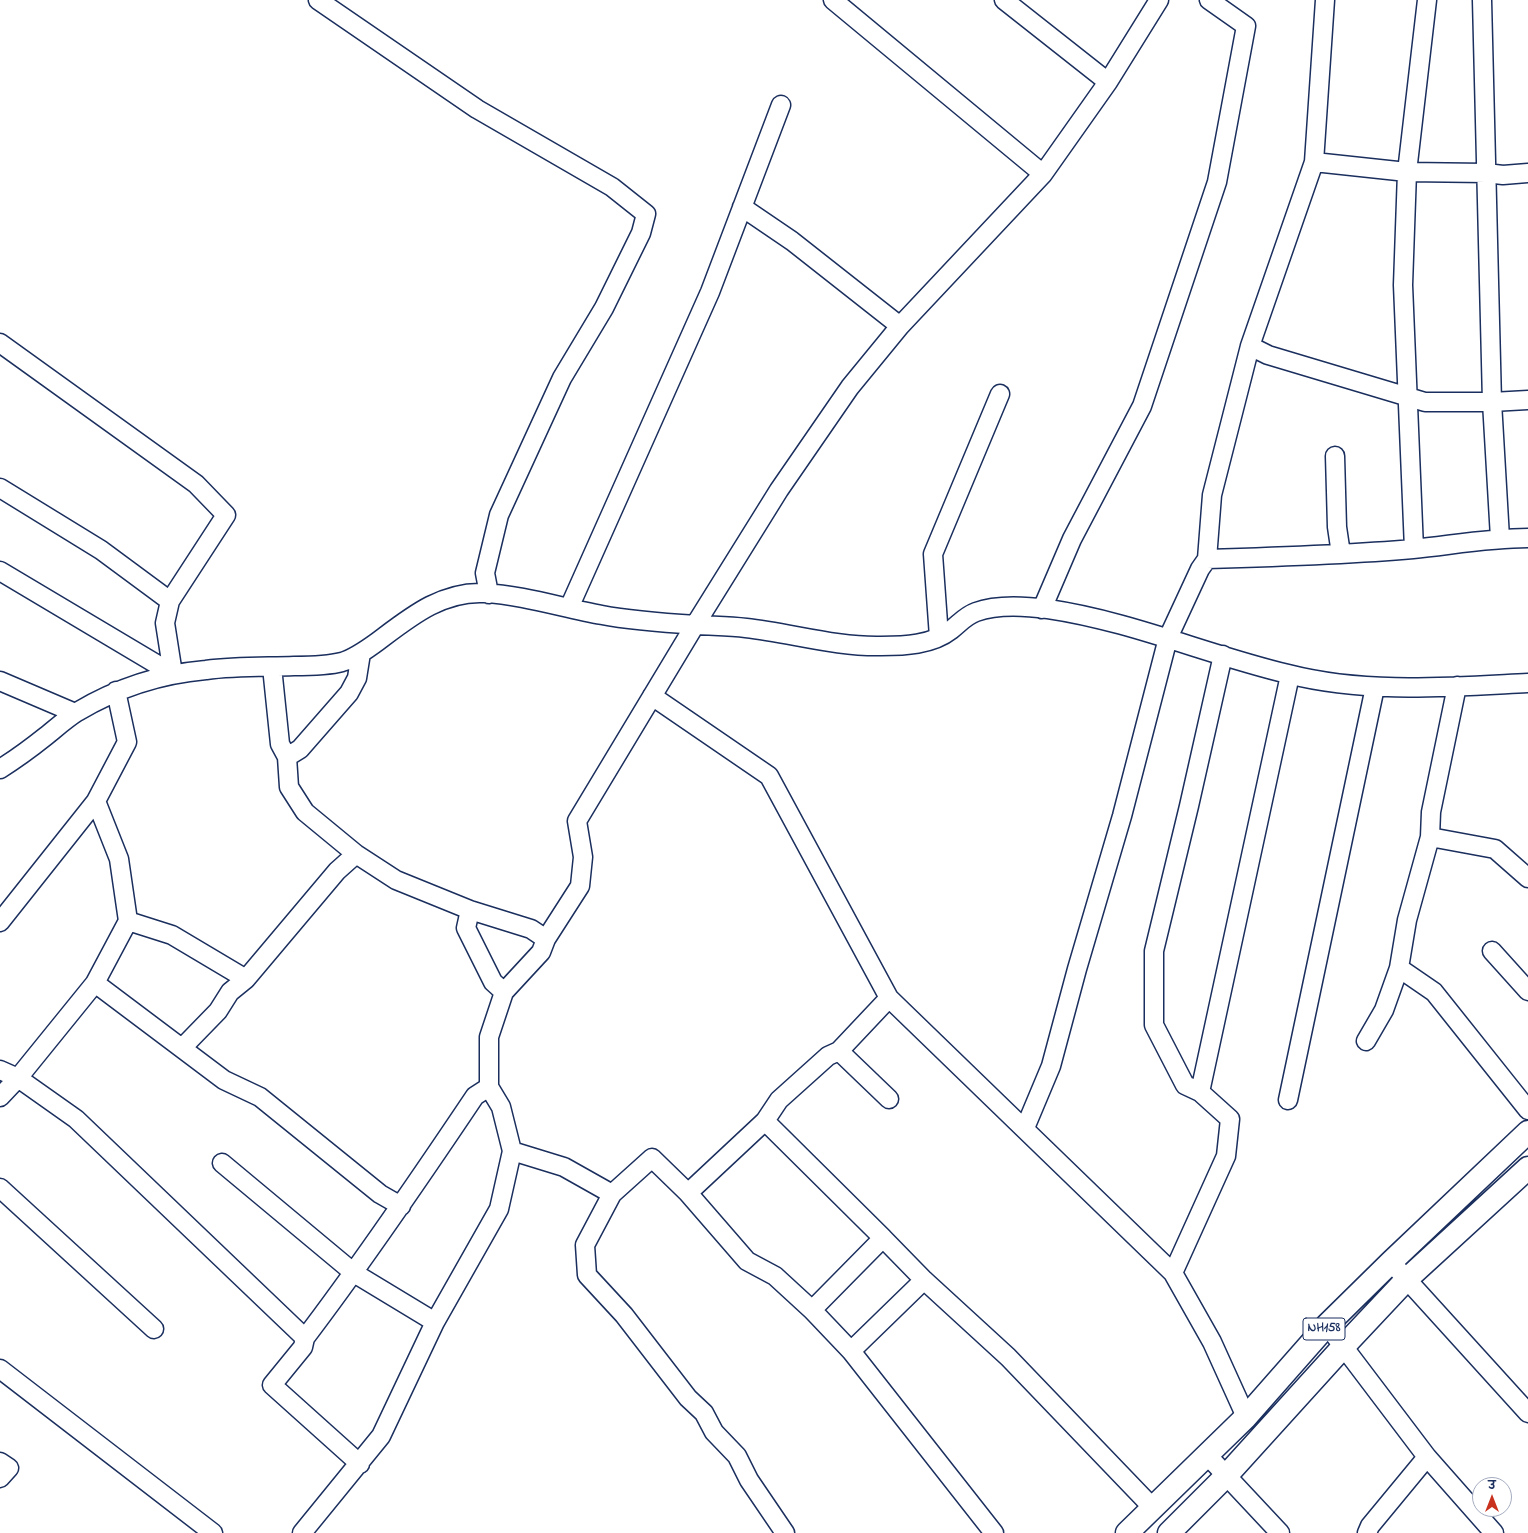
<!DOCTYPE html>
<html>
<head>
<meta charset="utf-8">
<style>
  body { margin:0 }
  #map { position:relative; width:1528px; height:1533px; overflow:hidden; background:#fff; font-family:"Indie Flower","Playpen Sans Deva",sans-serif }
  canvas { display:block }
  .north { position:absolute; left:1472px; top:1477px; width:40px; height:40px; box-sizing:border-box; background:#fff; border:1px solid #a4acbf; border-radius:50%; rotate:0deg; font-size:11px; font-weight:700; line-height:16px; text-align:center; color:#1b2f5e }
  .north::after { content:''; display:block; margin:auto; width:14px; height:18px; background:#c8321e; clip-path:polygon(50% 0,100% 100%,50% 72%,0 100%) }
</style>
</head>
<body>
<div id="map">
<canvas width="1528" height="1533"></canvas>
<div class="north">उ</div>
</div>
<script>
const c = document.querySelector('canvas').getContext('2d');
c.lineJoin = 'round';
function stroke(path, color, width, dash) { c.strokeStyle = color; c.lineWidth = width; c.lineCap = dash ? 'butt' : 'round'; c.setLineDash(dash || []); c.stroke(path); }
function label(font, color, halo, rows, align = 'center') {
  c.font = font + ' "Indie Flower",sans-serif'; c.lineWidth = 3; c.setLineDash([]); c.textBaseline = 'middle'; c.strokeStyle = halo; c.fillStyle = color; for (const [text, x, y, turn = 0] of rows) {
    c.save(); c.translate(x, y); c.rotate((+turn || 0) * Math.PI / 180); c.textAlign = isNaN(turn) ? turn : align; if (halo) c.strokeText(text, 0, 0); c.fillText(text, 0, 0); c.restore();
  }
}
const minor = new Path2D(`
  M318 0 477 109 612 187 646 214 641 233 604 308 562 378 499 515 485 573 489 594
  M833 0 1043 174
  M1004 0 1108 82
  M1482 0 1492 402 1500 538
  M1314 162 1407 172 1486 173 1503 175 1528 173
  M742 207 792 241 900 326
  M0 343 196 484 226 515 170 601 165 623 173 674
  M1250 346 1268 355 1425 402H1492L1528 400
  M1335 456 1337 527 1341 554
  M0 488 101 550 170 601
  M1414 549 1403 285 1407 172 1427 0
  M1207 559C1276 557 1345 555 1413 549 1452 545 1489 538 1528 538
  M0 571 173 674
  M569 608 710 292 781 105
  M1042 609 1072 539 1142 406 1217 182 1246 26 1209 0
  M939 637 933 554 1000 394
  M272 667 280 744 287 757 289 787 305 812 356 854 396 880 470 910 531 929 546 939
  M0 681 75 713
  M652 696 769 776 889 998 1173 1273 1212 1342 1246 1417
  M287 757 300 749 349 693 357 678 361 653
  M0 769C16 759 31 748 46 736 56 728 66 719 77 712 117 688 160 674 206 670 235 666 265 667 294 666 310 666 327 666 342 662 355 658 366 650 377 642 409 618 441 591 484 593 523 595 563 608 602 615 633 621 666 623 698 625 714 626 730 626 746 628 791 633 835 647 881 646 904 646 932 645 951 630 960 623 965 616 976 612 997 604 1026 606 1048 609 1130 621 1208 655 1288 674 1366 694 1448 687 1528 683
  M1430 837 1495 849 1528 878
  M470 910 466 928 493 982 504 992
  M128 921 172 935 246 979
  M0 922 96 801 127 742 116 691
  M1492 951 1528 991
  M1399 968 1434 992 1528 1110
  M95 983 224 1080 260 1097 380 1194 401 1206
  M1366 1041 1384 1010 1399 968 1407 920 1430 837 1431 812 1457 686
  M182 1048 218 1011 230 992 246 979 337 871 356 854
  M839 1051 889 1099
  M0 1070 18 1078 76 1119 305 1338
  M1200 1092 1290 675
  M0 1097 18 1078 95 983 128 921 119 859 96 801
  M1288 1100 1375 687
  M765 1121 883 1238
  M1025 1128 1051 1066 1077 969 1122 816 1168 638 1200 569 1207 559 1212 495 1250 346 1314 162 1325 0
  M512 1151 564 1167 612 1194
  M222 1163 354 1273 435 1322 381 1436 302 1533
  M0 1188 154 1329
  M688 1193 765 1121 779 1100 828 1056 839 1051 889 998
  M1391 1262 1528 1413
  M1173 1273 1226 1156 1230 1119 1200 1092 1185 1085 1154 1025V951L1189 806 1223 655
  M435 1322 499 1209 512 1151 501 1107 489 1087V1037L504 992 541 952 546 939 580 886 583 857 577 821 695 625 779 490 850 387 900 326 1043 174 1108 82 1159 0
  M1327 1325 1427 1457 1494 1533
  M851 1351 924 1280
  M0 1369 213 1533
  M1207 1455 1280 1533
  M0 1462 9 1468 0 1478
  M360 1464 272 1385 303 1347 305 1338C365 1259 420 1178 475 1096L489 1087
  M785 1533 749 1480 737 1456 714 1432 704 1413 688 1398 624 1315 587 1275 585 1245 612 1194 652 1158 688 1193 747 1261 775 1276 812 1310
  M994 1533 851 1351 812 1310 883 1238 924 1280 1008 1357 1153 1508
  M1367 1533 1370 1526 1427 1457`);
const highway = new Path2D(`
  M1127 1533 1246 1417 1327 1325 1391 1262 1528 1132
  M1169 1533 1226 1476 1343 1347 1407 1279 1528 1168`);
const shields = [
  [1324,1329,42]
];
const shieldNames = [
  ["NH158",1324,1329]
];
stroke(minor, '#1b2f5e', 21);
stroke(highway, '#1b2f5e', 25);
stroke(minor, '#fff', 18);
stroke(highway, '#fff', 22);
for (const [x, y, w] of shields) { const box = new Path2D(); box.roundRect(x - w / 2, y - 11, w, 22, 3); c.fillStyle = '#fff'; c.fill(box); stroke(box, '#1b2f5e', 1); }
label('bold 13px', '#1b2f5e', null, shieldNames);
</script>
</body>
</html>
